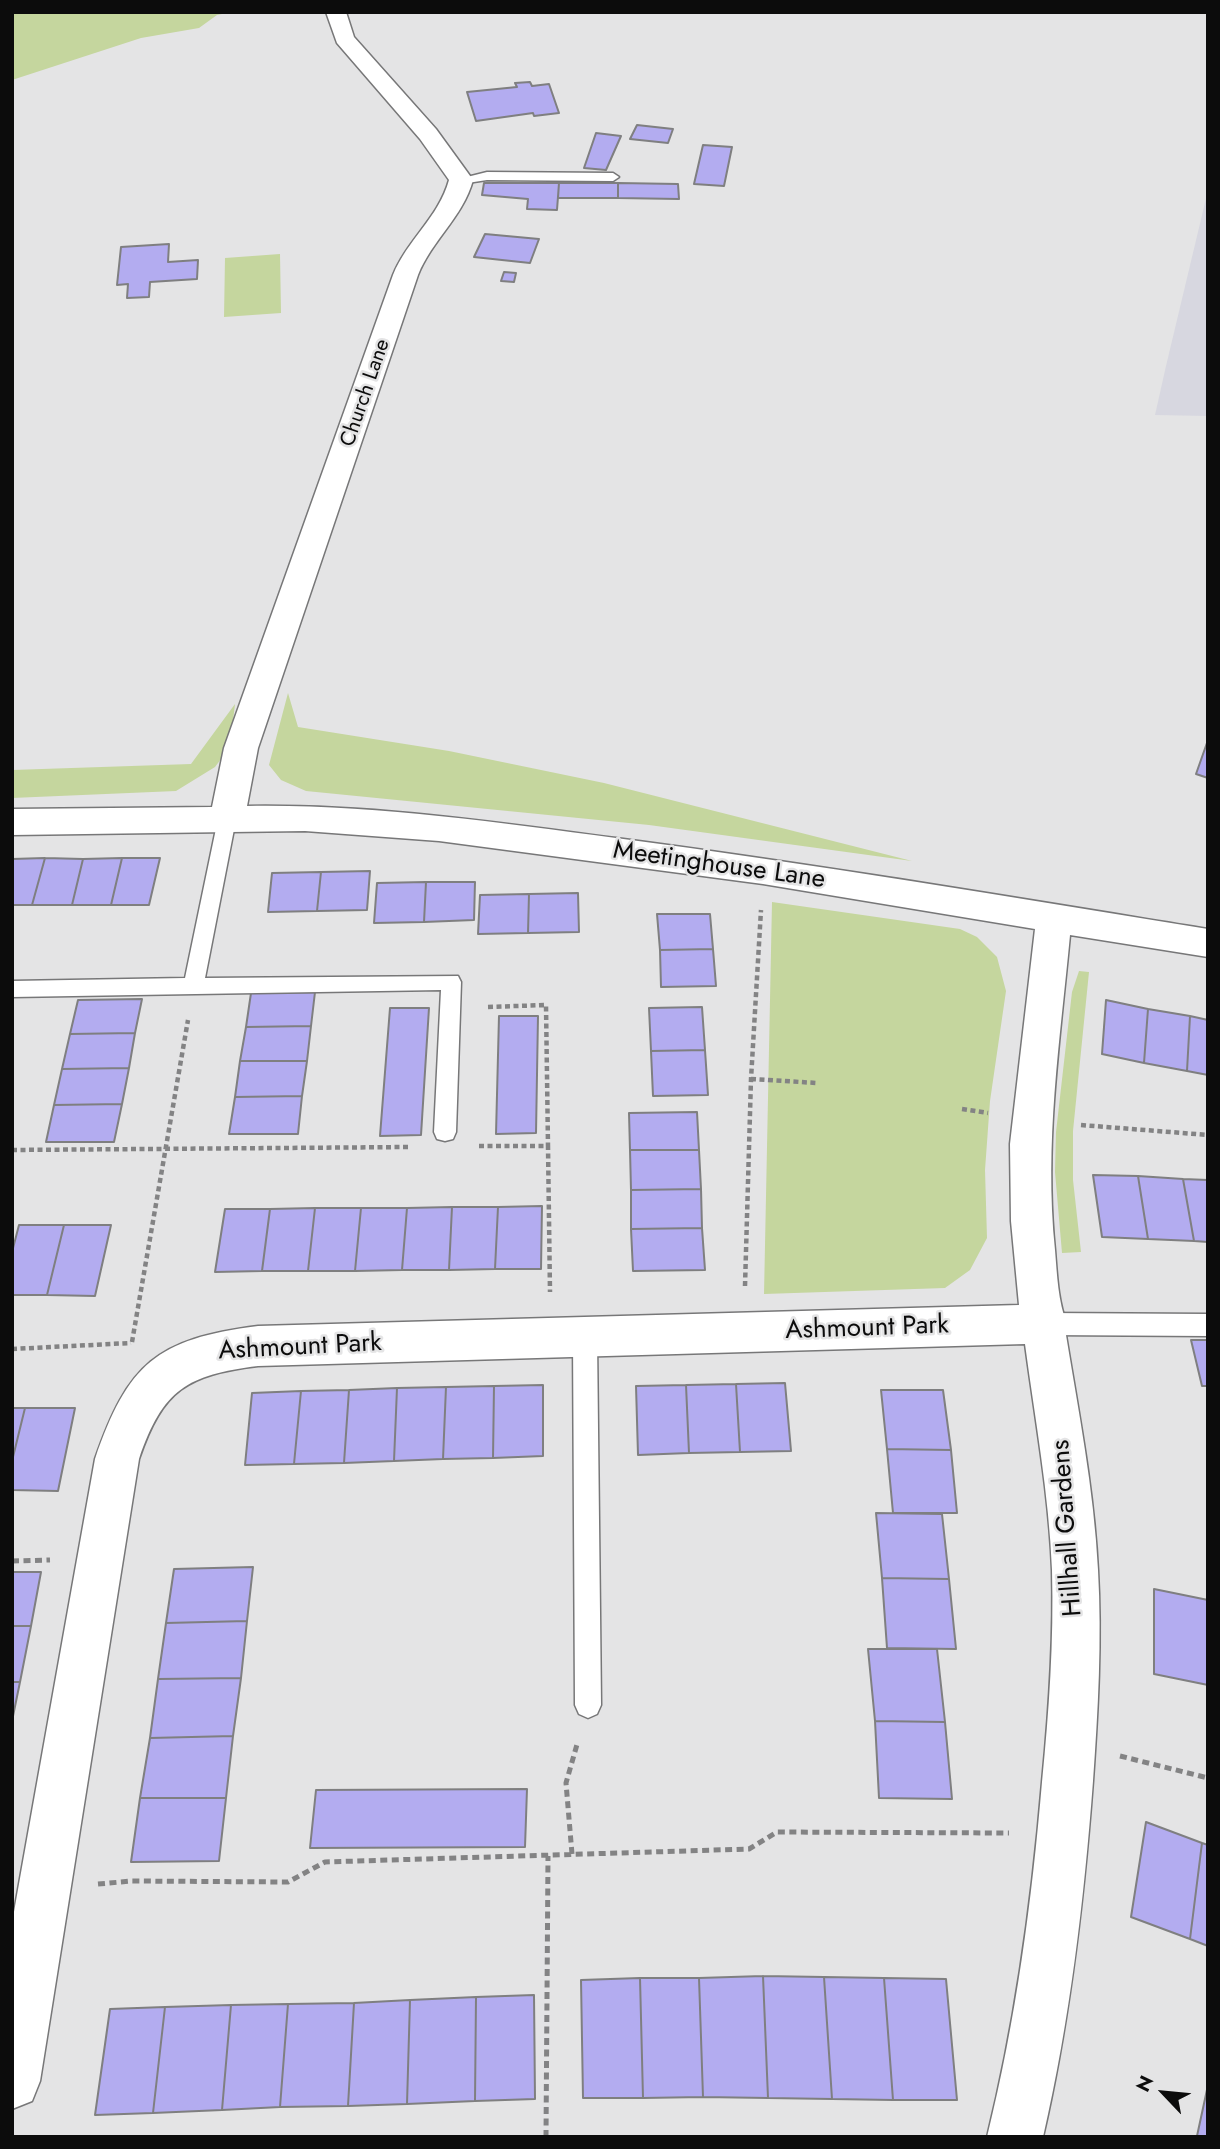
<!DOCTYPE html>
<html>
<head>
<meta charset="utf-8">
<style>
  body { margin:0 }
  #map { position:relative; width:1220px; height:2149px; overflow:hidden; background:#e4e4e5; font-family:Jost,sans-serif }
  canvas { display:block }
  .frame { position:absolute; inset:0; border:14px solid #0c0c0c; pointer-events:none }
  .north { position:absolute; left:1129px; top:2058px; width:70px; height:70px; -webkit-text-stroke:5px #e4e4e5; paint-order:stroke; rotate:296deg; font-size:19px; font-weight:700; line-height:28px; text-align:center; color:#0c0c0c }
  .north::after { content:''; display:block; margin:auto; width:24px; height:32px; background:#0c0c0c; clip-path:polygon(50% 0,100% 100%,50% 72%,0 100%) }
</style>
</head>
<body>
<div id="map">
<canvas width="1220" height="2149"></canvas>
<div class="frame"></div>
<div class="north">N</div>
</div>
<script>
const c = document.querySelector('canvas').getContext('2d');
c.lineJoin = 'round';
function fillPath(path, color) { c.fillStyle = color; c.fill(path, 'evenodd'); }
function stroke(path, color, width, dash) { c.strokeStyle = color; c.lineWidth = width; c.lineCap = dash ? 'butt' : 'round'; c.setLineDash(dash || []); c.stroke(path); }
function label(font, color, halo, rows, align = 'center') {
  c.font = font + ' Jost,sans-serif'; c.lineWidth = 5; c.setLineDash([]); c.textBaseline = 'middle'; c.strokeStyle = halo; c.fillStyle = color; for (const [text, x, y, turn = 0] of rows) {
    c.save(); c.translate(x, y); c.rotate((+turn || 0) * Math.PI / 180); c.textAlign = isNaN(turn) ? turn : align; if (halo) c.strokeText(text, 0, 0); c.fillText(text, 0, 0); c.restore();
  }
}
const built = new Path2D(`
  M1208 190V416L1155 415 1166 366Z`);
const green = new Path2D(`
  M12 12H232L217 15 199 28 141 38 12 80Z
  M280 254 281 313 224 317 225 258Z
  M288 693 298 727 449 751 604 783 912 861 649 825 306 791 281 780 269 765Z
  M235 704 230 747 215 767 176 791 12 798V770L191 764Z
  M772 902 960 929 977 937 997 957 1006 991 990 1101 985 1170 987 1238 970 1270 945 1288 764 1294Z
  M1079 971 1089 972 1073 1131V1180L1081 1252 1062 1253 1055 1172 1056 1132 1072 992Z`);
const building = new Path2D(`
  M530 82 532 86 549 84 559 113 534 116 533 113 476 121 467 92 517 87 515 83Z
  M637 125 673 129 668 143 630 139Z
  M596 133 621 136 606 170 584 168Z
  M703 145 732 147 724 186 694 184Z
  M484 183H559L557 210 527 209 528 199 482 195Z
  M559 183H618V198H558Z
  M618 183 678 184 679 199 618 198Z
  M485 234 539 239 530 263 474 257Z
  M169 244 168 262 198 260 197 279 150 282 149 297 127 298 128 284 117 285 121 247Z
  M504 272 516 273 514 282 501 281Z
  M1208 740V778L1196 774Z
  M45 858 32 905H12V859Z
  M45 858 83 859 72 905H32Z
  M122 858 111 905H72L83 859Z
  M122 858H160L149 905H111Z
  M370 871 367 910 317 911 321 872Z
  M321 872 317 911 268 912 272 873Z
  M426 882 424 922 374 923 377 883Z
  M426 882H475L474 920 424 922Z
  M578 893 579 932 528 933 529 894Z
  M529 894 528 933 478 934 480 895Z
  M657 914H710L713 949 660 950Z
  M713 949 716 986 661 987 660 950Z
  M315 992 311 1026 246 1027 251 993Z
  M142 999 135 1033 70 1034 78 1000Z
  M1106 1000 1148 1009 1144 1063 1102 1054Z
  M702 1007 705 1050 651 1051 649 1008Z
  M390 1008H429L421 1135 380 1136Z
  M1148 1009 1190 1016 1187 1071 1144 1063Z
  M499 1016H538L536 1133 496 1134Z
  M1190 1016 1208 1020V1075L1187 1071Z
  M311 1026 307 1061H240L246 1027Z
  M135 1033 129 1068 62 1069 70 1034Z
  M705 1050 708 1095 653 1096 651 1051Z
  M240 1061H307L302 1096 235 1097Z
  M129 1068 122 1104 54 1105 62 1069Z
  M302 1096 298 1134H229L235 1097Z
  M122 1104 114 1142H46L54 1105Z
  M697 1112 699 1150H630L629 1113Z
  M630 1150H699L701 1189 631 1190Z
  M1093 1175 1138 1176 1148 1239 1102 1237Z
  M1138 1176 1183 1179 1194 1241 1148 1239Z
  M1183 1179 1208 1180V1242L1194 1241Z
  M701 1189 702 1228 631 1229V1190Z
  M542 1206 541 1269H495L498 1207Z
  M452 1207 449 1270H402L407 1208Z
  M452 1207H498L495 1269 449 1270Z
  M315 1208 308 1271H262L270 1209Z
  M315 1208H361L355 1271H308Z
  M361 1208H407L402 1270 355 1271Z
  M225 1209H270L262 1271 215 1272Z
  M19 1225H64L47 1295H12V1252Z
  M64 1225H111L95 1296 47 1295Z
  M702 1228 705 1270 633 1271 631 1229Z
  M1191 1340H1208V1386H1202Z
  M785 1383 791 1451 740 1452 736 1384Z
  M736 1384 740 1452 689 1453 686 1385Z
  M543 1385V1456L493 1458 494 1386Z
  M686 1385 689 1453 638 1455 636 1386Z
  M494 1386 493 1458 443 1459 446 1387Z
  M446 1387 443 1459 394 1461 397 1388Z
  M397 1388 394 1461 344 1463 349 1390Z
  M349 1390 344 1463 294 1464 301 1391Z
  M881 1390H943L951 1450 887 1449Z
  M301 1391 294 1464 245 1465 252 1393Z
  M12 1408H25L12 1461Z
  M25 1408H75L58 1491 12 1490V1461Z
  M887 1449 951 1450 957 1513H893Z
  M876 1513 942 1514 949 1579 882 1578Z
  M253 1567 247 1621 166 1623 174 1569Z
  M12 1572H41L31 1626H12Z
  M882 1578 949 1579 956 1649 887 1648Z
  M1154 1589 1208 1600V1685L1154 1674Z
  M247 1621 241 1678 158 1679 166 1623Z
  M12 1626H31L20 1682H12Z
  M868 1649H937L945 1722 875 1721Z
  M241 1678 233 1736 150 1738 158 1679Z
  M12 1682H20L12 1721Z
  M875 1721 945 1722 952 1799 879 1798Z
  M233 1736 226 1798H140L150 1738Z
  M527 1789 525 1847 310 1848 316 1790Z
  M140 1798H226L219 1861 131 1862Z
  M1146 1822 1202 1843 1190 1939 1131 1917Z
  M1202 1843 1208 1845V1946L1190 1939Z
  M763 1976 824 1977 832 2099 768 2098Z
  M763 1976 768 2098 703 2097 699 1978Z
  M824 1977 884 1978 893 2100 832 2099Z
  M640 1978H699L703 2097 643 2098Z
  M640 1978 643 2098H583L581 1980Z
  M884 1978 946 1979 957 2100H893Z
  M534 1995 535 2099 475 2101 476 1997Z
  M476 1997 475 2101 407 2104 410 2000Z
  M410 2000 407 2104 348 2106 354 2003Z
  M354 2003 348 2106 280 2107 288 2004Z
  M288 2004 280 2107 222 2110 231 2005Z
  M231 2005 222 2110 153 2113 165 2007Z
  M165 2007 153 2113 95 2115 110 2009Z
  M1208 2085V2137H1198L1197 2136Z`);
const pathFar1 = new Path2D(`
  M488 1007 546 1005 548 1146
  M751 1079 817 1083
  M962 1109 988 1113
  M1081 1125 1208 1135
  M479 1146H548L550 1292
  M12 1150 411 1147
  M745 1286 751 1079 761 910
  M132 1342 188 1020
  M12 1349 131 1343`);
const path = new Path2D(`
  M12 1561 50 1560
  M1120 1756 1208 1778
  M572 1854 566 1783 578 1741
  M98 1884 132 1881 288 1882 325 1862 749 1849 777 1832 1009 1833
  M546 2137 548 1856`);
const service = new Path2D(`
  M487 172 613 173 619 177 613 181 487 180 461 184 455 180Z
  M227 812 236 819 205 978 458 976 461 982 456 1132 453 1139 445 1141 437 1139 434 1132 441 990 12 997V981L185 978 218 819Z
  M1046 1313 1208 1314V1336L1046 1335 1038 1332 1034 1324 1038 1316Z
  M585 1326 593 1329 597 1337 601 1705 597 1714 588 1718 579 1714 575 1705 573 1337 577 1329Z`);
const minor = new Path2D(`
  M326 12H346L354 37 436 129 473 180C463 217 432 240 418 275L258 748 247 806C371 804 493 822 616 838 814 864 1011 897 1208 929V957L1070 935C1060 1041 1044 1143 1055 1250 1057 1274 1058 1302 1067 1324L1065 1329C1078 1409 1094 1489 1098 1570 1102 1640 1098 1711 1093 1781 1084 1901 1070 2020 1043 2137H987C1016 2020 1032 1901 1042 1782 1049 1711 1054 1641 1052 1570 1049 1494 1035 1419 1025 1344L258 1366C187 1375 163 1389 139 1459L40 2081 32 2101 12 2109V1923L95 1459C128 1364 156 1339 258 1326L1019 1305 1011 1221 1010 1144 1035 929 763 884 439 841 305 831 12 835V809L212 807 224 748 393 275C407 240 439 217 449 180L420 139 337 43Z`);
const farStreetnames = [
  ["Church Lane",366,393,-71]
];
const streetNames = [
  ["Meetinghouse Lane",719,866,8],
  ["Ashmount Park",867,1329,-2],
  ["Ashmount Park",300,1348,-3],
  ["Hillhall Gardens",1068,1528,-94]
];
fillPath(built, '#d7d7e0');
fillPath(green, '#c5d69e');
fillPath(building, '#b3acf0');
stroke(building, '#7f7f80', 2);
stroke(service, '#777778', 3);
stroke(minor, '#777778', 3);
stroke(pathFar1, '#838384', 4.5, [5, 3.5]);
stroke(path, '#838384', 5, [7, 4.5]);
fillPath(service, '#fff');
fillPath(minor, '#fff');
label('21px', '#0c0c0c', '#e4e4e5', farStreetnames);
label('26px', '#0c0c0c', '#e4e4e5', streetNames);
</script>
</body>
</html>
